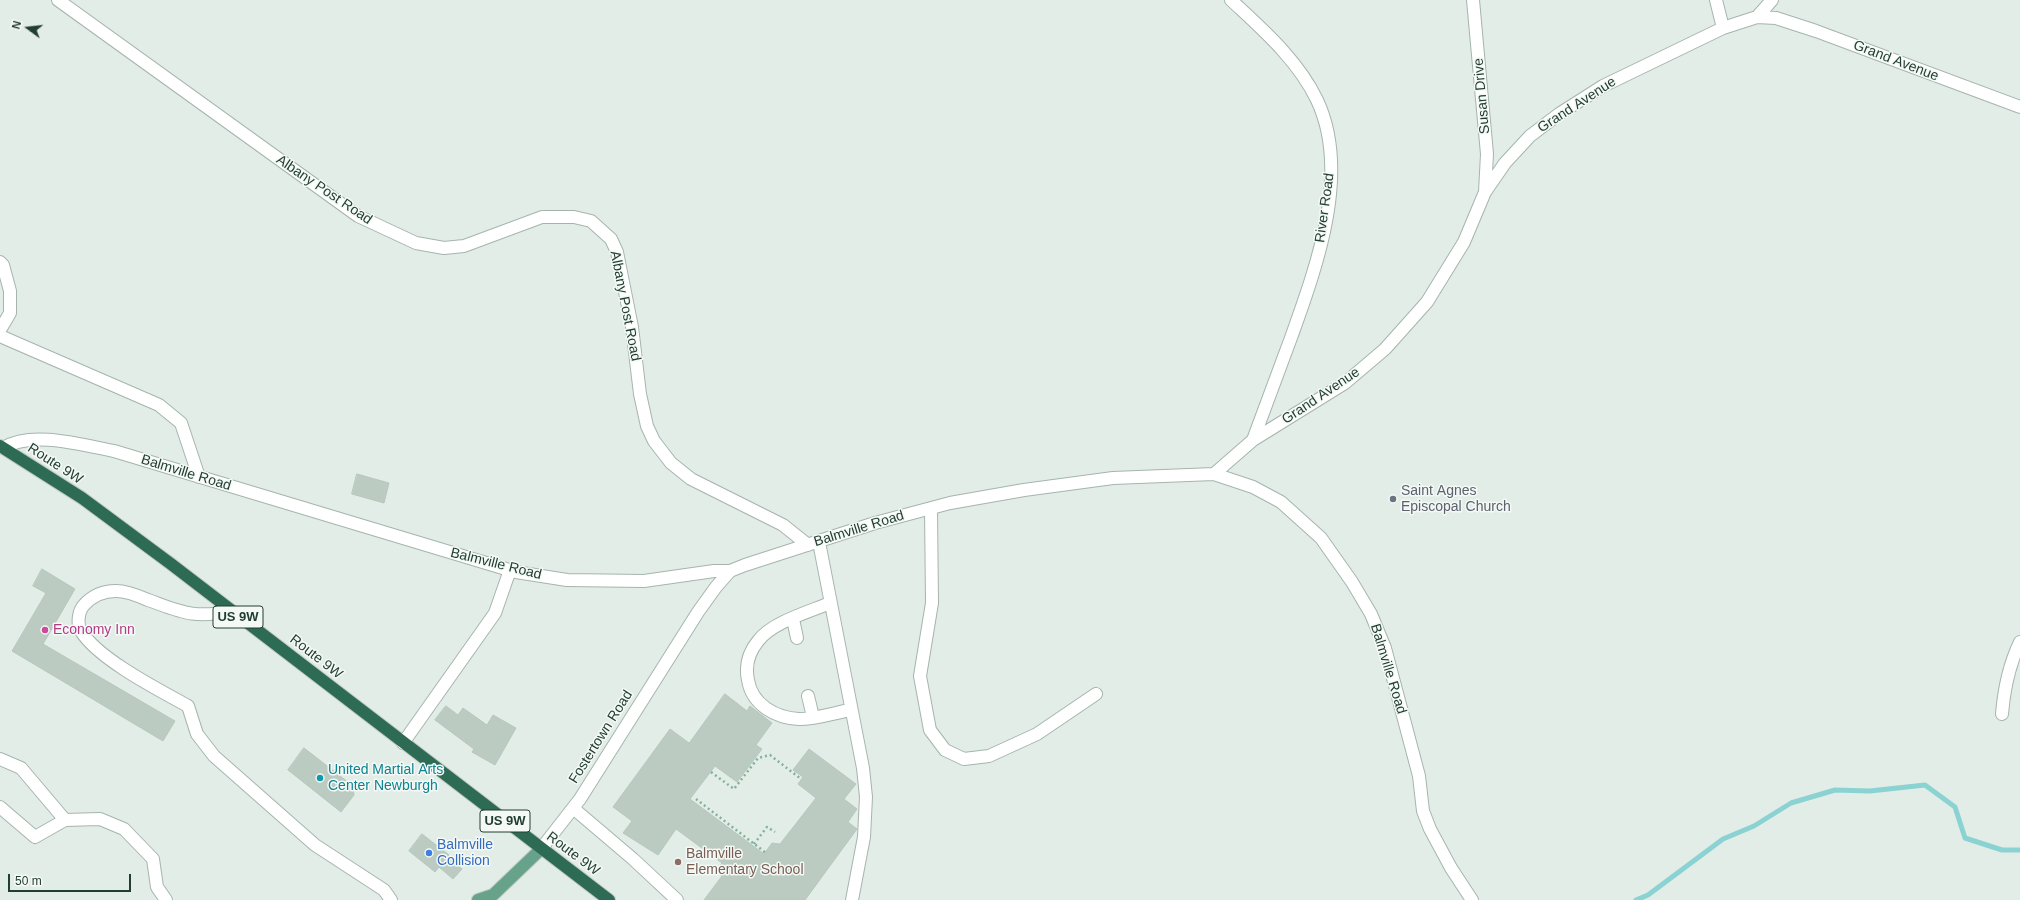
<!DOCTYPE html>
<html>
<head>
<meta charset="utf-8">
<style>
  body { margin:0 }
  #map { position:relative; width:2020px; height:900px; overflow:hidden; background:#e3ede7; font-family:Arial,sans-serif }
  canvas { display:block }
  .north { position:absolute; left:8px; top:8px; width:40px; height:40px; -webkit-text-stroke:3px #f4f9f6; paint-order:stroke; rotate:285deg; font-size:11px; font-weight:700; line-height:16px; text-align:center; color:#223e33 }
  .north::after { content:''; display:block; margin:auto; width:14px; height:18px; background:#223e33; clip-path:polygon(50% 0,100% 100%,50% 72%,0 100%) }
  .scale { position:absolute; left:8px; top:874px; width:123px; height:18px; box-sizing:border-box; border:2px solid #223e33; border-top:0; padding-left:5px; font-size:12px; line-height:14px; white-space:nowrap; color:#223e33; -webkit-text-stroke:3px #f4f9f6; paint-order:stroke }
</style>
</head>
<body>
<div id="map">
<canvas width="2020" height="900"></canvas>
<div class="north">N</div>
<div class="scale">50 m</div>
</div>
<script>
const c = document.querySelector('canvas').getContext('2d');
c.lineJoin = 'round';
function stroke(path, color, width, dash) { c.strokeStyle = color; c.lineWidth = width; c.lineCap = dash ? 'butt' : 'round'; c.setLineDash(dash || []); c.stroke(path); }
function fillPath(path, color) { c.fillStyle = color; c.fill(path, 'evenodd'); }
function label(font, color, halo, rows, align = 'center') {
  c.font = font + ' Arial,sans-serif'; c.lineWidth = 3; c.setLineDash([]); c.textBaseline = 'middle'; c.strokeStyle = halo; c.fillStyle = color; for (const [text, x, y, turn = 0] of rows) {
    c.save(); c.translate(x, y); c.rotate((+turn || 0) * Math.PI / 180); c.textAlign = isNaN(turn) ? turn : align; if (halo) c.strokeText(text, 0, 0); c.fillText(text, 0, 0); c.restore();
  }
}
const stream = new Path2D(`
  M1636 900 1648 895 1723 839 1754 826 1791 803 1835 790 1870 791 1925 785 1955 807 1965 838 2002 850H2020`);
const building = new Path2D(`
  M357 474 389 483 384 503 352 494Z
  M42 569 75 589 43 644 175 721 163 741 12 651 46 593 33 586Z
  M725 694 747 711 750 706 772 723 756 745 762 749 737 782 715 766 690 799 764 854 772 843 780 844 816 798 798 784 803 777 793 770 809 749 856 784 844 799 857 809 848 822 857 829 805 900H704L722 876 716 872 722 863 676 829 658 855 623 833 632 821 613 807 670 729 689 743Z
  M446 706 458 715 463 708 487 725 493 715 516 728 495 765 472 752 474 749 435 720Z
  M304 748 353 786 354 795 341 812 288 770Z
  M422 834 449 855 448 856 462 869 453 879 439 867 435 872 409 851Z`);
const path = new Path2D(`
  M711 772 734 789 758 758 770 755 801 779
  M696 799 766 853
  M754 844 767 827 775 832`);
const minor = new Path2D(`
  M58 0 358 216 416 243 444 248 464 246 542 217H574L591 221 611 239 617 252 632 327 640 394 647 426 654 441 671 463 691 479 783 525 808 545
  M1231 0C1262 29 1298 60 1317 100 1351 172 1317 265 1292 335 1279 370 1266 405 1253 440
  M1473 0 1487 154 1485 192
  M1716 0 1723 28
  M1757 17 1772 0
  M0 262 3 265 10 291V313L0 330
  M0 336 159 405 181 423 199 477
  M3 448C32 430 82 445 114 451L516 572 567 580 644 581 714 571H730L745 565 875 523 950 503 1024 490 1113 478 1214 474 1253 487 1281 502 1321 538 1352 582 1371 614 1385 648 1419 776 1423 811 1430 829 1451 868 1472 900
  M1214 474 1253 440 1345 383 1385 349 1427 302 1464 242 1485 192 1505 163 1530 136 1559 114 1603 86 1723 28 1757 17 1776 18 1816 31 2020 107
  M931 508 932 603 920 676 930 730 945 750 964 759 989 756 1037 734 1096 694
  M819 542 863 768 866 797 864 837 852 900
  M830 603C809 612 772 622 758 641 749 652 745 666 748 680 752 705 776 718 799 719 816 719 834 713 850 710
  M231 611C194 619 182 612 148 600 139 596 126 591 116 591 103 591 92 596 84 605 78 611 77 625 81 631 98 659 159 690 188 706L197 734 214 756 315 845 384 890 391 900
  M793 619 797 638
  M808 696 813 717
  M2002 714C2004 689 2009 665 2020 642
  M403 743 495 613 510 570
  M0 759 21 768 65 820
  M0 807 35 837 65 820 100 819 124 829 153 859 157 887 166 900
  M573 808 633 859 677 900
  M541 849 580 799 698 612 716 587 730 571`);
const major = new Path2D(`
  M478 900 493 895 541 849`);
const highway = new Path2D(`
  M0 446 82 498 171 564 609 900`);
const markers = [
  [1393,499,4,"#6b7280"],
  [45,630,4,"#d1479c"],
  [320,778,4,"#0f9aa8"],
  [429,853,4,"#3f7fe0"],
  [678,862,4,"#8d6e63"]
];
const shields = [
  [238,617,50],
  [505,821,50]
];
const shieldNames = [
  ["US 9W",238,617],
  ["US 9W",505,821]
];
const streetNames = [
  ["Grand Avenue",1896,61,21],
  ["Susan Drive",1482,96,-95],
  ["Grand Avenue",1577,105,-33],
  ["Albany Post Road",324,190,34],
  ["River Road",1325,208,-82],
  ["Albany Post Road",625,306,79],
  ["Grand Avenue",1321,396,-34],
  ["Route 9W",55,464,33],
  ["Balmville Road",186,473,17],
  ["Balmville Road",859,529,-17],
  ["Balmville Road",496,564,14],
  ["Route 9W",316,657,38],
  ["Balmville Road",1388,669,73],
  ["Fostertown Road",601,737,-58],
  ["Route 9W",573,854,37]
];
const worshipNames = [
  ["Saint Agnes",1401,491],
  ["Episcopal Church",1401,507]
];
const hotelNames = [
  ["Economy Inn",53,630]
];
const cultureNames = [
  ["United Martial Arts",328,770],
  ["Center Newburgh",328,786]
];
const shopNames = [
  ["Balmville",437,845],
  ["Collision",437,861]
];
const educationNames = [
  ["Balmville",686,854],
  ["Elementary School",686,870]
];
stroke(stream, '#8bd2d2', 5);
fillPath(building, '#bbcbc2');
stroke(building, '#b5c7bd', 1);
stroke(minor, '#a5b5ad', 14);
stroke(major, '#c1c9c6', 14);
stroke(highway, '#c1c9c6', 14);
stroke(path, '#83b19c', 2.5, [2, 3]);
stroke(minor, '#fff', 12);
stroke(major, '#67a38b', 12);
stroke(highway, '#2e6b55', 12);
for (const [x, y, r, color] of markers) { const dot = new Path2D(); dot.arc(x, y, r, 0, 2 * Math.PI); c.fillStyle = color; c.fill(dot); stroke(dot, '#f4f9f6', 1.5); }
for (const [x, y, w] of shields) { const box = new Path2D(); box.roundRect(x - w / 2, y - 11, w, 22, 3); c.fillStyle = '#f4f9f6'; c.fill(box); stroke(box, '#223e33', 1); }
label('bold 13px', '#223e33', null, shieldNames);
label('14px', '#223e33', '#f4f9f6', streetNames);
label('14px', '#5b616d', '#f4f9f6', worshipNames, 'left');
label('14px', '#b23c85', '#f4f9f6', hotelNames, 'left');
label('14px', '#0d838f', '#f4f9f6', cultureNames, 'left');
label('14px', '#366cbe', '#f4f9f6', shopNames, 'left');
label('14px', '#785e54', '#f4f9f6', educationNames, 'left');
</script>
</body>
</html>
